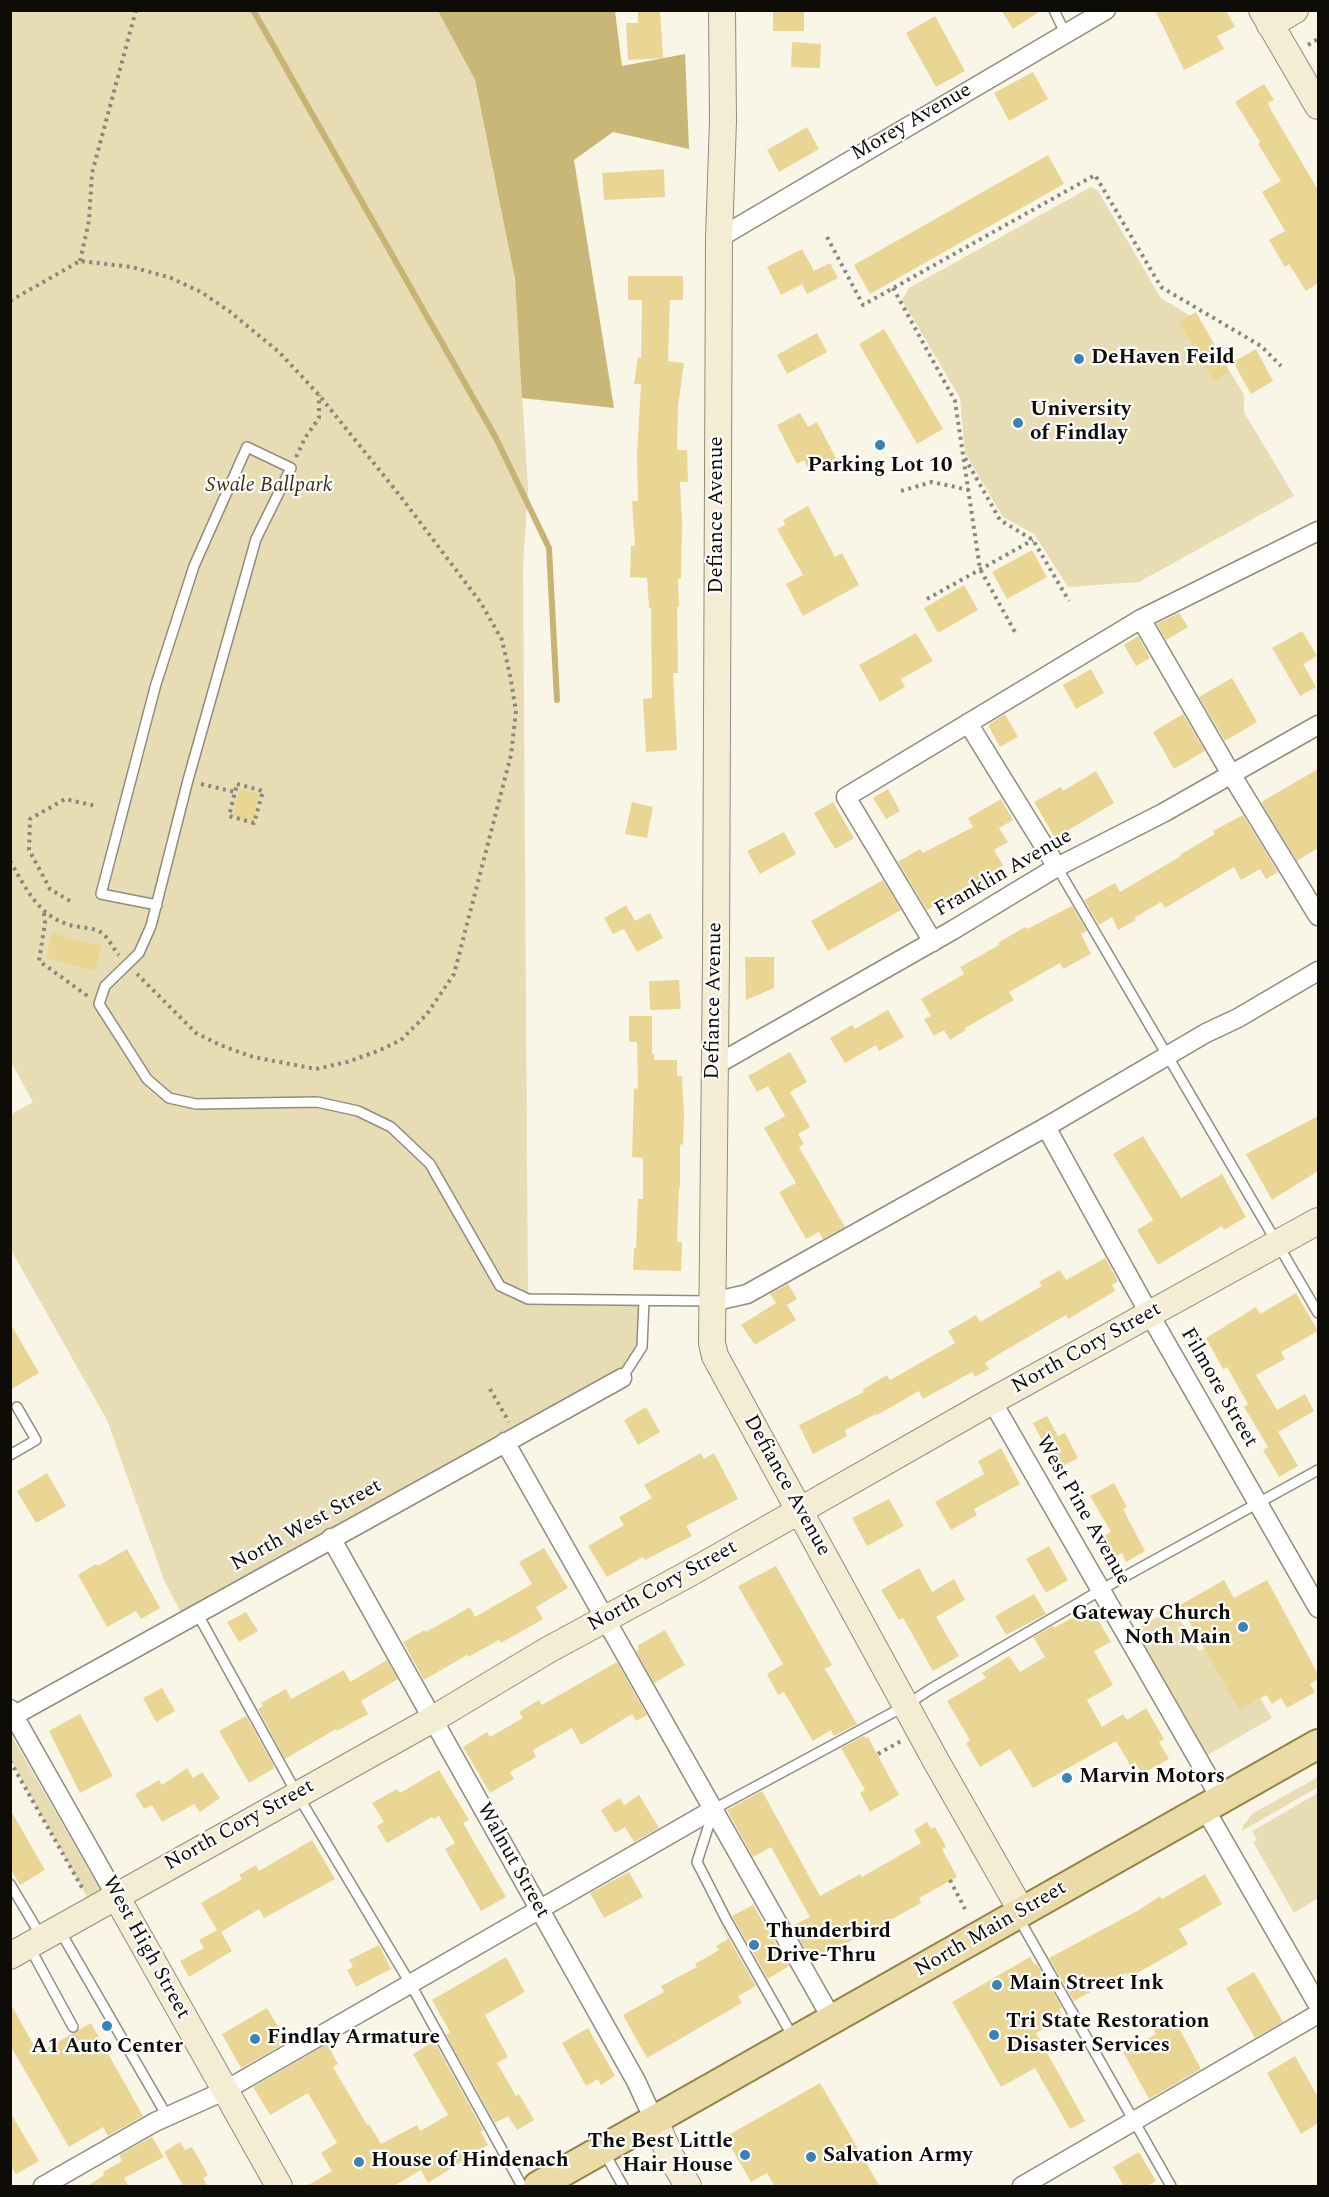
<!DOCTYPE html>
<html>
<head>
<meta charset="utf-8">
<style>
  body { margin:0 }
  #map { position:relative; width:1329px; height:2197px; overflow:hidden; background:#faf6e7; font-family:Spectral,serif }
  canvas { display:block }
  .frame { position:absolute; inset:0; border:12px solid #0d0c07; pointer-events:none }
</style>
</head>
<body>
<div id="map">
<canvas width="1329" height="2197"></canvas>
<div class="frame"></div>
</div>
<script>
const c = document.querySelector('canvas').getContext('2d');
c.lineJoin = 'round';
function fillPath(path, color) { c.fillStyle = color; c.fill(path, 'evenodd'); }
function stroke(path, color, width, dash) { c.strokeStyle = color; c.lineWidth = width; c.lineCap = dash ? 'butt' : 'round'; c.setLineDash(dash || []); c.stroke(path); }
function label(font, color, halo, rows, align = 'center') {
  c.font = font + ' Spectral,serif'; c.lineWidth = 4.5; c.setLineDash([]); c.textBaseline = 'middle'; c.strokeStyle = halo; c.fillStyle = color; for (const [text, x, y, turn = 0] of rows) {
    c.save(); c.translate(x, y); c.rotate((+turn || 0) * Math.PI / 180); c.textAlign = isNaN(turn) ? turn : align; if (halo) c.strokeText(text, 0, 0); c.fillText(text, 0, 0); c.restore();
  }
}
const green = new Path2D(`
  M11 11H438L475 80 515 279 528 489 523 566 528 1299 644 1301 642 1347 622 1378 185 1620 164 1580 107 1420 11 1250 10 1115 33 1102 10 1060Z
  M1091 187 1098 191 1161 298 1200 322 1244 395V412L1294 496 1139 582 1068 587 1034 534 1003 517 965 453 960 398 902 300 909 288Z
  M1173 1608 1199 1651 1205 1648 1239 1710 1260 1698 1272 1718 1204 1757 1137 1638 1138 1628Z
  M10 1733 107 1902 94 1909 11 1761Z
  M1318 1777V1787L1242 1831 1243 1826 1252 1814Z
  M1318 1793V1898L1294 1913 1253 1842 1257 1840 1252 1831Z`);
const forest = new Path2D(`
  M438 11H615L622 66 685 54 689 149 613 132 574 160 614 408 522 398 515 279 475 80Z`);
const stream = new Path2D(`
  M253 10 496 438 549 548 557 700`);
const building = new Path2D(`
  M638 10H660L663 58 628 60 626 23H638Z
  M773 10H804V31H773Z
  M1001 10H1042L1013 29Z
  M1155 10H1226L1235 27 1217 36 1224 49 1184 70Z
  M935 16 965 71 936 87 906 33Z
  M792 42 821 44 820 68 791 67Z
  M1033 72 1048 99 1009 121 994 93Z
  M1264 84 1274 100 1268 103 1271 110 1318 190V283L1306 291 1289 264 1285 267 1269 240 1285 231 1262 192 1281 181 1258 144 1260 142 1235 102Z
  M807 127 819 149 779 172 767 150Z
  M1048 155 1064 184 870 294 854 265Z
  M664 169 665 197 604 200 602 173Z
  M802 249 814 271 830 263 838 278 807 294 802 284 781 295 767 267Z
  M628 276H683V300H670L668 361 684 363 678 406 677 450H687L688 482H680L682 523 681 579H678L679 607H677L678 673H673L677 750 646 752 643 699 652 698 651 608H649L647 578 630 577 631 546H635L632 501H638L637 454 641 384H634L638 357 641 358 642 300H628Z
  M1196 312 1230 372 1214 381 1179 322Z
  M884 329 943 429 917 444 859 344Z
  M817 333 827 352 787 374 777 355Z
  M1256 349 1273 381 1251 394 1233 362Z
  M800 413 808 427 817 422 836 458 810 472 804 460 797 464 777 425Z
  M808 506 835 557 842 553 859 585 803 616 786 584 803 575 777 529 785 525 783 520Z
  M1032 550 1047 577 1007 599 992 572Z
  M964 585 978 610 938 633 924 608Z
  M1179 613 1188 627 1166 640 1157 624Z
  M1302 631 1317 656 1303 664 1316 687 1300 696 1272 648Z
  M916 633 933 661 901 679 905 687 880 702 859 665Z
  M1138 636 1150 658 1136 666 1124 645Z
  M1091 669 1104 693 1076 709 1063 685Z
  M1232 678 1257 722 1225 741 1199 697Z
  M1005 714 1018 737 1000 747 988 725Z
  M1183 714 1205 751 1174 769 1153 732Z
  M1318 769V848L1297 861 1262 804 1263 801Z
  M1096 771 1114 803 1055 838 1034 802 1061 787 1063 791Z
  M240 789 260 794 252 821 233 816Z
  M888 789 900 811 886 819 873 798Z
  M1001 799 1013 820 999 828 1008 842 994 850 1003 865 927 910 898 862 920 849 923 853 973 827 968 818Z
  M632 802 653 807 647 838 625 834Z
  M833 802 854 838 835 849 814 813Z
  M1243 815 1278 872 1266 879 1260 869 1241 880 1234 867 1165 908 1161 902 1134 918 1136 920 1118 930 1112 917 1099 925 1084 900 1115 883 1120 892 1181 856 1180 855 1215 834 1213 831Z
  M784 832 796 854 760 874 747 851Z
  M883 880 901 910 828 951 811 921Z
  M626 905 635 921 650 913 663 938 637 952 624 929 613 934 604 918Z
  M1072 906 1087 931 1081 934 1091 954 1063 969 1060 963 1009 992 1014 1000 965 1028 966 1030 950 1040 944 1030 934 1036 924 1019 931 1016 921 999 964 974 960 967 999 945 998 943 1025 927 1027 929Z
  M52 933 102 946 95 971 46 958Z
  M745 957H774V988L746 1000Z
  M679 980 681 1009 650 1010 649 981Z
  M888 1010 904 1037 879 1051 876 1045 845 1063 830 1038 852 1025 855 1029Z
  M629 1016H652V1054H654V1060H677V1076H682L684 1115 683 1145 680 1144V1187H679L677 1242H682L681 1271 633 1270 634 1248H636L638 1199H643V1158L632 1157 634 1088 638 1089 637 1042H629Z
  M790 1052 807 1082 790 1092 810 1127 798 1134 804 1144 799 1147 845 1227 823 1239 819 1232 806 1239 779 1192 796 1183 764 1128 785 1116 768 1086 757 1092 748 1076Z
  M1318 1116V1171L1272 1200 1246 1154Z
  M1143 1136 1181 1198 1222 1174 1246 1217 1224 1230 1222 1226 1158 1265 1137 1230 1153 1220 1113 1154Z
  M1105 1258 1118 1281 1112 1285 1115 1291 1068 1319 1066 1315 999 1354 985 1363 989 1369 975 1377 972 1372 923 1399 919 1391 877 1415 876 1414 845 1430 847 1436 813 1454 799 1425 864 1392 862 1390 887 1375 890 1380 955 1343 948 1331 976 1315 980 1322 1042 1286 1039 1282 1060 1270 1066 1280Z
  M788 1284 797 1299 787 1305 796 1320 755 1345 741 1325 776 1303 770 1294Z
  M1296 1293 1318 1331 1281 1352 1285 1359 1256 1375 1277 1410 1305 1394 1314 1411 1278 1432 1298 1466 1279 1477 1263 1450 1268 1447 1244 1407 1248 1404 1227 1367 1223 1369 1206 1338 1256 1307 1260 1314Z
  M10 1323 39 1373 10 1390Z
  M646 1407 660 1432 638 1445 624 1420Z
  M1047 1416 1058 1436 1065 1433 1078 1458 1057 1469 1033 1423Z
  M1001 1448 1020 1484 974 1509 977 1515 951 1530 935 1502 984 1474 978 1461Z
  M701 1453 704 1459 714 1453 738 1499 686 1526 692 1536 645 1560 643 1557 607 1577 588 1546 624 1525 619 1517 652 1498 644 1485Z
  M47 1473 66 1506 36 1523 17 1491Z
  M1114 1483 1127 1507 1123 1509 1145 1551 1126 1562 1122 1553 1107 1561 1096 1540 1111 1532 1090 1496Z
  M889 1499 904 1526 867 1546 852 1518Z
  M1049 1546 1068 1580 1046 1593 1026 1559Z
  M544 1548 568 1588 536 1607 543 1619 501 1643 499 1640 468 1657 467 1655 424 1680 403 1642 425 1630 426 1632 470 1607 475 1617 532 1584 519 1562Z
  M127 1549 160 1608 141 1619 136 1611 107 1627 78 1575 96 1564 98 1566Z
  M776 1566 832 1665 825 1669 857 1724 834 1736 831 1730 813 1741 784 1692 778 1695 767 1674 783 1664 738 1586Z
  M919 1568 932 1592 954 1579 965 1600 936 1617 959 1656 933 1671 903 1618 899 1620 881 1590Z
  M1224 1580 1234 1598 1267 1580 1318 1674V1679L1310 1684 1315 1692 1287 1708 1281 1698 1272 1704 1266 1695 1239 1710 1180 1605Z
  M1034 1594 1046 1614 1006 1635 995 1616Z
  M1091 1607 1111 1642 1094 1651 1113 1685 1087 1700 1102 1727 1123 1714 1127 1720 1146 1708 1164 1739 1159 1742 1169 1759 1142 1774 1135 1762 1130 1765 1116 1741 1033 1788 1010 1749 980 1767 966 1743 970 1740 947 1701 986 1678 982 1673 1009 1656 1020 1672 1045 1657 1033 1637 1053 1626 1054 1628Z
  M246 1612 258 1631 239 1642 227 1622Z
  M665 1630 685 1665 654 1683 636 1651 639 1649 637 1646Z
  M387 1660 398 1679 361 1701 368 1714 337 1731 336 1729 285 1759 258 1709 263 1706 261 1703 286 1689 291 1699 344 1670 350 1682Z
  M617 1662 647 1715 636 1721 632 1714 581 1745 572 1728 533 1750 536 1757 510 1772 514 1779 490 1793 463 1747 487 1732 490 1737 523 1718 519 1712 539 1700 542 1705Z
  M162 1688 175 1711 156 1722 143 1698Z
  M80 1714 113 1776 80 1793 49 1731Z
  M246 1716 274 1766 273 1769 249 1783 219 1731Z
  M864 1736 866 1738 868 1737 899 1795 870 1812 860 1793 865 1790 841 1748Z
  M187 1768 193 1778 202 1772 220 1798 200 1812 194 1804 162 1822 152 1805 144 1809 135 1794 159 1780 162 1785Z
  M439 1770 469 1820 463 1823 506 1897 481 1911 445 1849 455 1843 439 1816 434 1819 432 1817 387 1843 377 1826 384 1822 372 1803 397 1789 400 1793Z
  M762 1791 820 1896 860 1874 862 1877 921 1843 914 1830 927 1822 931 1829 935 1827 946 1847 942 1849 957 1877 919 1898 921 1903 887 1922 889 1925 861 1940 859 1936 813 1963 792 1926 810 1917 771 1847 753 1857 727 1810Z
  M639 1795 659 1828 634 1842 625 1827 615 1833 601 1810 620 1798 624 1805Z
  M10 1809 45 1870 20 1885 10 1868Z
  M312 1840 335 1879 264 1918 259 1909 221 1932 232 1951 189 1977 180 1961 204 1948 199 1940 217 1930 201 1903 242 1879 239 1875 256 1865 259 1871Z
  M629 1872 643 1897 604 1918 590 1893Z
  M1205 1874 1222 1904 1179 1929 1188 1944 1129 1978 1126 1973 1074 2001 1049 1958 1139 1910 1160 1896 1162 1899Z
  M753 1905 789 1966 768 1979 732 1916Z
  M720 1923 756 1986 738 1996 742 2003 647 2058 623 2015 664 1992 661 1986 697 1967 695 1964 719 1950 716 1946 728 1939Z
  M379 1945 391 1969 356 1987 347 1970 353 1967 349 1960Z
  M506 1957 525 1992 485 2015 508 2057 497 2063 516 2096 519 2094 534 2120 517 2130 508 2116 495 2123 446 2035 450 2032 432 2000Z
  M1030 1957 1035 1965 1037 1964 1062 2008 1059 2009 1063 2017 1036 2033 1085 2121 1070 2129 1035 2068 1001 2087 952 2002Z
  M1254 1972 1283 2022 1255 2038 1226 1988Z
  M10 2003 38 2053 91 2023 143 2116 108 2136 103 2127 69 2147 10 2045Z
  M267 2008 287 2042 241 2068 222 2034Z
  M1172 2015 1201 2069 1149 2099 1123 2052 1156 2034 1152 2027Z
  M588 2028 615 2076 601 2085 598 2079 586 2086 562 2043Z
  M434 2041 483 2130 481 2132 488 2145 428 2183 421 2170 392 2187H305L332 2171 321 2153 337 2143 308 2093 270 2115 253 2087 327 2044 338 2064 333 2067 367 2125 369 2124 381 2144 417 2125 420 2131 448 2115 413 2054Z
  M1295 2056 1318 2097V2123L1301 2134 1267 2073Z
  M820 2083 880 2187H775L767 2173 751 2182 725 2137Z
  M10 2112 39 2161 16 2174 10 2165Z
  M152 2137 164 2157 124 2178 129 2187H86L104 2175 103 2172 122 2161 119 2155Z
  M180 2142 185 2150 192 2147 208 2175 203 2178 208 2187H184L164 2152Z
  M1139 2152 1156 2181 1145 2187H1124L1113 2167Z`);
const path = new Path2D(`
  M1308 45 1318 39
  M827 237 863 305 1095 175 1161 287 1261 346 1281 366
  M80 261 89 221 92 173 136 10
  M893 288 955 401 980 569 1015 632
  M10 301 80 261 132 267 171 278 201 292 229 311 279 352 319 395 401 497 481 603 502 640 510 675 516 711 511 755 454 974 427 1014 401 1040 378 1051 347 1062 316 1069 253 1057 220 1045 196 1033 137 974
  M296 457 305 438 319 418V395
  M965 458 1000 520 1033 540 1069 601
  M901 491 932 482 969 490
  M927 599 1033 540
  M201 784 235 792
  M237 784 263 791 254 823 229 816Z
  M10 861C26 888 38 916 70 925 79 928 94 927 102 933 109 938 113 949 119 955
  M70 901 50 889 29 850 30 819 65 799 96 806
  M44 913 45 923 39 961 89 997
  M490 1389 509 1422
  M878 1754 901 1741
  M10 1761 84 1891
  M950 1880 965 1909`);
const lane = new Path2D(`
  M1054 10 1065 33
  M1057 867 1318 1313
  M157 905 101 894 156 684 194 566 247 447 291 468 256 539 188 780 151 926 139 953 105 986 99 1004 147 1079 169 1098 196 1104 317 1102 358 1111 391 1127 430 1164 500 1286 528 1299 710 1301
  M622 1378 642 1347 644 1301
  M10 1455 36 1440 17 1407
  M197 1613 297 1794 410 1983 522 2186
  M10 1884 41 1936
  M1018 1917 1171 2186
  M60 1931 167 2116
  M30 1948 73 2027
  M793 2037 726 1919 697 1862 714 1809 905 1706 929 1690 1113 1583 1318 1470
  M604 2152 623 2186`);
const street = new Path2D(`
  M719 238 1106 10
  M1141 619 1231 774 1318 916
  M968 723 1057 867
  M933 942 846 797 1141 619 1318 531V532
  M714 1066 953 930 1057 867 1163 813 1318 725
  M1046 1127 1150 1315 1318 1608
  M712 1302 747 1294 1046 1127 1206 1033 1238 1018 1318 971
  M992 1401 1221 1799
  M505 1442 832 2019
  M331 1538 636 2081 655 2122
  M10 1709 116 1896
  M15 1715 622 1378
  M1205 1809 1318 2005
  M43 2186 155 2122 224 2091 714 1809
  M1022 2186 1318 2014`);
const secondary = new Path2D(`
  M722 10 723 121 719 238 716 958 712 1343 715 1356 936 1761 1022 1912
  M1262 10 1318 106
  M1270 25 1295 10
  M116 1896 279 2186
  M10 1956 433 1719 548 1650 690 1573 992 1401 1318 1221
  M655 2122 671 2157 688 2186`);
const primary = new Path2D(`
  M538 2186 1318 1744`);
const markers = [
  [1079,359,6,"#3b82b7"],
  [1018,423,6,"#3b82b7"],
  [880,445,6,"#3b82b7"],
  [1243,1627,6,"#3b82b7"],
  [1067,1778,6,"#3b82b7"],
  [754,1945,6,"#3b82b7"],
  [997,1985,6,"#3b82b7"],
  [107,2026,6,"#3b82b7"],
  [994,2035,6,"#3b82b7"],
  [255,2039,6,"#3b82b7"],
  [745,2155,6,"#3b82b7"],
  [811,2157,6,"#3b82b7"],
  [359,2162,6,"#3b82b7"]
];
const streetNames = [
  ["Morey Avenue",912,123,-30],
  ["Defiance Avenue",718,515,-90],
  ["Franklin Avenue",1004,874,-30],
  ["Defiance Avenue",715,1001,-89],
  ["North Cory Street",1087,1349,-29],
  ["Filmore Street",1218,1388,60],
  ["Defiance Avenue",786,1486,61],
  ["West Pine Avenue",1082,1511,60],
  ["North West Street",307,1526,-29],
  ["North Cory Street",663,1587,-29],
  ["North Cory Street",240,1826,-29],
  ["Walnut Street",512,1861,61],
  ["North Main Street",991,1930,-30],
  ["West High Street",145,1948,61]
];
const poiNames = [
  ["DeHaven Feild",1091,359],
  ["University",1030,411],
  ["of Findlay",1030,435],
  ["Parking Lot 10",880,467,"center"],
  ["Gateway Church",1231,1615,"right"],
  ["Noth Main",1231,1639,"right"],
  ["Marvin Motors",1079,1778],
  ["Thunderbird",766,1933],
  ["Drive-Thru",766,1957],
  ["Main Street Ink",1009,1985],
  ["Tri State Restoration",1006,2023],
  ["Disaster Services",1006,2047],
  ["Findlay Armature",267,2039],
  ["A1 Auto Center",107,2048,"center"],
  ["The Best Little",733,2143,"right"],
  ["Hair House",733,2167,"right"],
  ["Salvation Army",823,2157],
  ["House of Hindenach",371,2162]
];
const parkNames = [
  ["Swale Ballpark",269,487]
];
fillPath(green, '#e8dcb4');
fillPath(forest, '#c9b777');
stroke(stream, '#c7b474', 6);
fillPath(building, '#e9d695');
stroke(lane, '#908c7f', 12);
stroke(street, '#908c7f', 21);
stroke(secondary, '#908c7f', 28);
stroke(primary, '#948348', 32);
stroke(path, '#8a877d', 4, [3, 4.5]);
stroke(lane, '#fff', 9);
stroke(street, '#fff', 18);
stroke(secondary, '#f5edd3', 26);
stroke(primary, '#ebdba6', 28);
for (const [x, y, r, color] of markers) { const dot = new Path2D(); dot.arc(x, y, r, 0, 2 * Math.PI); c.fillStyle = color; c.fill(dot); stroke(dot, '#fff', 2); }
label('21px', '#0d0c07', '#fff', streetNames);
label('bold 21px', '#0d0c07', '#fff', poiNames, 'left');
label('italic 21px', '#3c3316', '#fff', parkNames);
</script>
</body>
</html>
